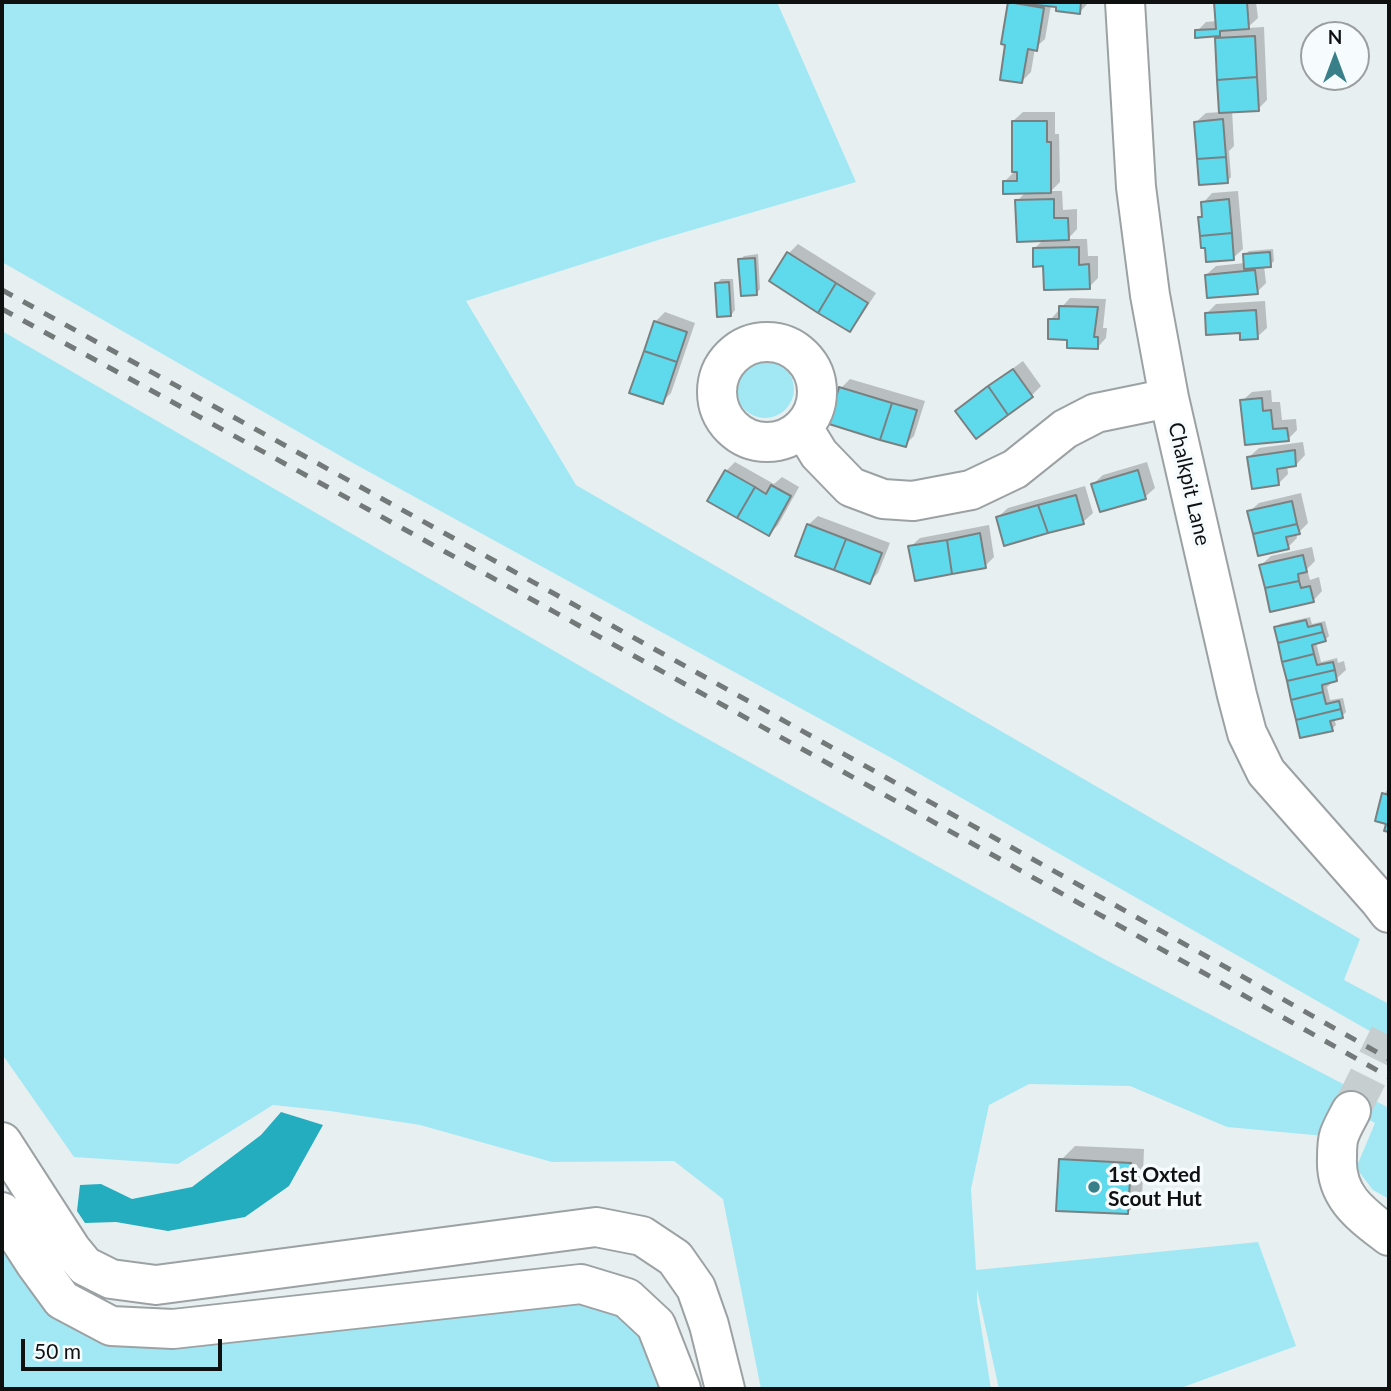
<!DOCTYPE html>
<html>
<head>
<meta charset="utf-8">
<style>
  body { margin:0 }
  #map { position:relative; width:1391px; height:1391px; overflow:hidden; background:#e8eff0; font-family:Lato,sans-serif }
  canvas { display:block }
  .frame { position:absolute; inset:0; border:4px solid #0f1111; pointer-events:none }
  .north { position:absolute; left:1300px; top:21px; width:70px; height:70px; box-sizing:border-box; background:#f6fcfd; border:2px solid #9a9e9f; border-radius:50%; rotate:0deg; font-size:19px; font-weight:700; line-height:28px; text-align:center; color:#0f1111 }
  .north::after { content:''; display:block; margin:auto; width:24px; height:32px; background:#397f8a; clip-path:polygon(50% 0,100% 100%,50% 72%,0 100%) }
  .scale { position:absolute; left:21px; top:1339px; width:201px; height:32px; box-sizing:border-box; border:4px solid #0f1111; border-top:0; padding-left:9px; font-size:21px; line-height:24px; white-space:nowrap; color:#0f1111; -webkit-text-stroke:5px #f6fcfd; paint-order:stroke }
</style>
</head>
<body>
<div id="map">
<canvas width="1391" height="1391"></canvas>
<div class="frame"></div>
<div class="north">N</div>
<div class="scale">50 m</div>
</div>
<script>
const c = document.querySelector('canvas').getContext('2d');
c.lineJoin = 'round';
function fillPath(path, color) { c.fillStyle = color; c.fill(path, 'evenodd'); }
function stroke(path, color, width, dash) { c.strokeStyle = color; c.lineWidth = width; c.lineCap = dash ? 'butt' : 'round'; c.setLineDash(dash || []); c.stroke(path); }
function label(font, color, halo, rows, align = 'center') {
  c.font = font + ' Lato,sans-serif'; c.lineWidth = 7; c.setLineDash([]); c.textBaseline = 'middle'; c.strokeStyle = halo; c.fillStyle = color; for (const [text, x, y, turn = 0] of rows) {
    c.save(); c.translate(x, y); c.rotate((+turn || 0) * Math.PI / 180); c.textAlign = isNaN(turn) ? turn : align; if (halo) c.strokeText(text, 0, 0); c.fillText(text, 0, 0); c.restore();
  }
}
const green = new Path2D(`
  M2 2H777L856 182 658 240 466 301 576 485 1360 939 1344 980 1389 1004V1042L895 760 351 462 2 262Z
  M2 331 670 718 1104 959 1389 1108V1199L1373 1190 1356 1168 1375 1123 1335 1102 1324 1136 1227 1127 1130 1086 1029 1084 989 1105 971 1189 976 1270 1258 1242 1296 1346 1178 1389H999L977 1289V1301L991 1389H761L723 1199 674 1161 552 1162 420 1125 330 1111 273 1105 178 1164 74 1157 2 1054Z
  M736 389a29 29 0 1 1 58 0a29 29 0 1 1-58 0Z
  M2 1233 107 1333 577 1294 623 1306 671 1389H2Z`);
const water = new Path2D(`
  M281 1112 323 1125 289 1186 245 1217 168 1231 116 1222 85 1223 77 1211 80 1185 101 1184 132 1199 192 1187 261 1135Z`);
const shadow = new Path2D(`
  M1010 2H1089L1080 12 1051 5 1045 39 1035 48 1031 72 1022 81 1007 44 1003 43Z
  M1216 2H1256L1258 18 1247 28 1264 27 1267 100 1258 109 1232 110 1234 146 1229 151 1231 177 1227 182 1196 122 1206 113 1221 112 1217 38 1222 34 1197 36V31L1206 22 1217 21Z
  M1023 112H1055V134H1059L1060 182 1051 191H1062L1063 210 1077 209V229L1068 239H1087L1088 256H1098V278L1089 287 1045 264 1034 249 1044 239 1017 201 1026 192 1004 182 1014 172 1013 121Z
  M1238 191 1243 249 1233 258 1200 218 1204 214 1203 203 1212 193Z
  M798 244 876 293 858 321 849 330 788 254Z
  M1273 249 1274 261 1270 265 1264 266 1266 283 1257 292 1206 275 1216 266 1245 263V255L1249 251Z
  M758 254 760 289 756 294 740 260 744 256Z
  M721 279H733L735 310 731 315 717 283Z
  M1070 298 1106 299 1103 328H1107L1106 338 1097 348 1069 338 1050 320Z
  M1265 301 1267 328 1257 337 1241 331 1207 313 1216 304Z
  M665 312 695 323 671 393 662 402 655 322Z
  M1023 361 1041 386 1032 395 976 436 957 411 967 402Z
  M850 379 925 401 914 436 905 445 841 388Z
  M1271 390 1272 402H1280L1282 420 1296 419 1297 430 1288 439 1246 443 1242 401 1252 392Z
  M1303 442 1305 455 1296 465 1287 466 1288 474 1279 483 1249 457 1259 448Z
  M735 462 774 484 782 477 799 487 778 525 769 534 726 471Z
  M1147 462 1155 488 1145 497 1093 484 1103 475Z
  M1085 486 1093 513 1083 522 1006 544 998 517 1008 508Z
  M1301 493 1308 523 1299 532 1296 533 1297 538 1288 547 1249 512 1259 503Z
  M818 516 890 543 878 573 869 582 808 525Z
  M989 525 994 557 985 566 910 547 920 538Z
  M1312 547 1315 561 1307 569 1310 580 1319 577 1322 591 1313 601 1261 565 1271 556Z
  M1310 617 1312 624 1325 621 1329 636 1325 640 1316 642 1321 662 1337 658 1338 663 1344 661 1346 670 1327 687 1330 700 1343 698 1346 712 1342 716 1334 718 1336 725 1332 729 1276 628 1280 624Z
  M1389 788V831L1386 830 1388 822 1384 794Z
  M1075 1146 1144 1149 1142 1199 1127 1213 1061 1160Z`);
const building = new Path2D(`
  M1008 2 1044 8 1037 51 1028 49 1022 83 1000 80 1005 45 1001 44Z
  M1026 2H1081L1080 14 1056 11V7L1026 4Z
  M1214 2H1247L1249 29 1220 31V36L1195 38V30L1216 29Z
  M1255 36 1257 77 1217 80 1215 38Z
  M1257 77 1259 111 1219 113 1217 80Z
  M1223 119 1226 157 1197 159 1194 122Z
  M1012 121H1047V142H1051V193L1003 194V181H1017V172H1012Z
  M1226 157 1228 183 1199 185 1197 159Z
  M1054 199V218H1068L1069 240 1017 242 1015 200Z
  M1229 199 1232 233 1200 236 1198 217H1202L1201 202Z
  M1232 233 1234 260 1206 262 1205 248H1201L1200 236Z
  M1079 247V265L1089 264 1090 289 1044 290 1043 266 1033 267V248Z
  M787 252 836 283 818 313 769 281Z
  M1270 252 1271 267 1244 269 1243 254Z
  M755 258 757 295 741 296 738 259Z
  M1255 270 1258 294 1207 298 1205 275Z
  M729 282 731 316 717 317 715 283Z
  M836 283 868 303 850 332 818 313Z
  M1059 306 1098 307 1094 337H1098V349L1067 348V340L1048 339V319H1059Z
  M1256 310 1258 339 1240 340V333L1206 335 1205 313Z
  M654 321 687 332 677 362 644 351Z
  M644 351 677 362 663 404 629 393Z
  M1013 369 1033 397 1008 415 988 386Z
  M988 386 1008 415 976 439 955 411Z
  M839 387 892 403 880 440 829 424Z
  M1262 398 1263 411 1271 410 1273 429 1287 428 1289 441 1245 445 1240 400Z
  M892 403 917 410 906 447 880 440Z
  M1295 450 1296 466 1277 469 1279 485 1252 489 1247 457Z
  M725 470 755 487 737 518 707 501Z
  M1138 470 1146 499 1100 512 1091 484Z
  M771 485 791 496 769 536 737 518 755 487 766 494Z
  M1076 495 1084 524 1048 533 1038 505Z
  M1292 501 1297 524 1253 534 1247 511Z
  M1038 505 1048 533 1004 546 996 517Z
  M807 524 846 539 834 570 795 556Z
  M1297 524 1300 534 1286 537 1289 549 1258 556 1253 534Z
  M980 533 986 568 952 574 947 540Z
  M846 539 882 553 870 584 834 570Z
  M947 540 952 574 915 581 908 546Z
  M1303 555 1307 572 1298 574 1299 581 1265 588 1259 565Z
  M1299 581 1301 588 1310 586 1314 602 1270 612 1265 588Z
  M1306 620 1308 627 1321 624 1323 632 1278 643 1274 627Z
  M1323 632 1326 641 1312 645 1314 654 1282 662 1278 643Z
  M1314 654 1317 665 1333 662 1335 670 1287 681 1282 662Z
  M1335 670 1337 681 1322 685 1323 692 1291 700 1287 681Z
  M1323 692 1326 704 1339 701 1341 709 1296 720 1291 700Z
  M1341 709 1343 718 1330 721 1333 731 1300 738 1296 720Z
  M1382 793 1389 795V832L1384 831 1386 824 1375 821Z
  M1059 1159 1131 1163 1128 1214 1056 1211Z`);
const minorTunnel = new Path2D(`
  M1351 1111 1389 1035`);
const minor = new Path2D(`
  M1125 2 1136 187 1150 295 1169 398 1237 695 1247 733 1266 772 1379 900 1389 913
  M717 392a50 50 0 1 1 100 0a50 50 0 1 1-100 0Z
  M803 428 819 454 851 487 883 499 913 501 971 490 1015 469 1065 429 1096 413 1169 398
  M1351 1111C1347 1119 1342 1127 1339 1136 1337 1142 1337 1151 1337 1158 1335 1197 1362 1215 1389 1236
  M2 1142 71 1249 85 1266 111 1279 156 1285 596 1227 642 1236 675 1258 696 1288 709 1325 725 1389
  M2 1212 35 1263 62 1300 111 1326 173 1329 581 1284 627 1298 656 1325 681 1389`);
const rail = new Path2D(`
  M2 290C465 544 928 799 1389 1059
  M2 309C466 562 929 818 1389 1077`);
const markers = [
  [1094,1187,7,"#397f8a"]
];
const streetNames = [
  ["Chalkpit Lane",1189,484,77]
];
const poiNames = [
  ["1st Oxted",1108,1175],
  ["Scout Hut",1108,1199]
];
fillPath(green, '#a2e8f4');
fillPath(water, '#24acbf');
fillPath(shadow, '#0003');
fillPath(building, '#5fd9ec');
stroke(building, '#7a8081', 2);
stroke(minorTunnel, '#c7cecf', 38, [38, 19]);
stroke(minor, '#9ca2a3', 42);
stroke(minor, '#fff', 38);
stroke(rail, '#737878', 5, [12, 12]);
for (const [x, y, r, color] of markers) { const dot = new Path2D(); dot.arc(x, y, r, 0, 2 * Math.PI); c.fillStyle = color; c.fill(dot); stroke(dot, '#f6fcfd', 2.5); }
label('21px', '#0f1111', '#f6fcfd', streetNames);
label('bold 21px', '#0f1111', '#f6fcfd', poiNames, 'left');
</script>
</body>
</html>
